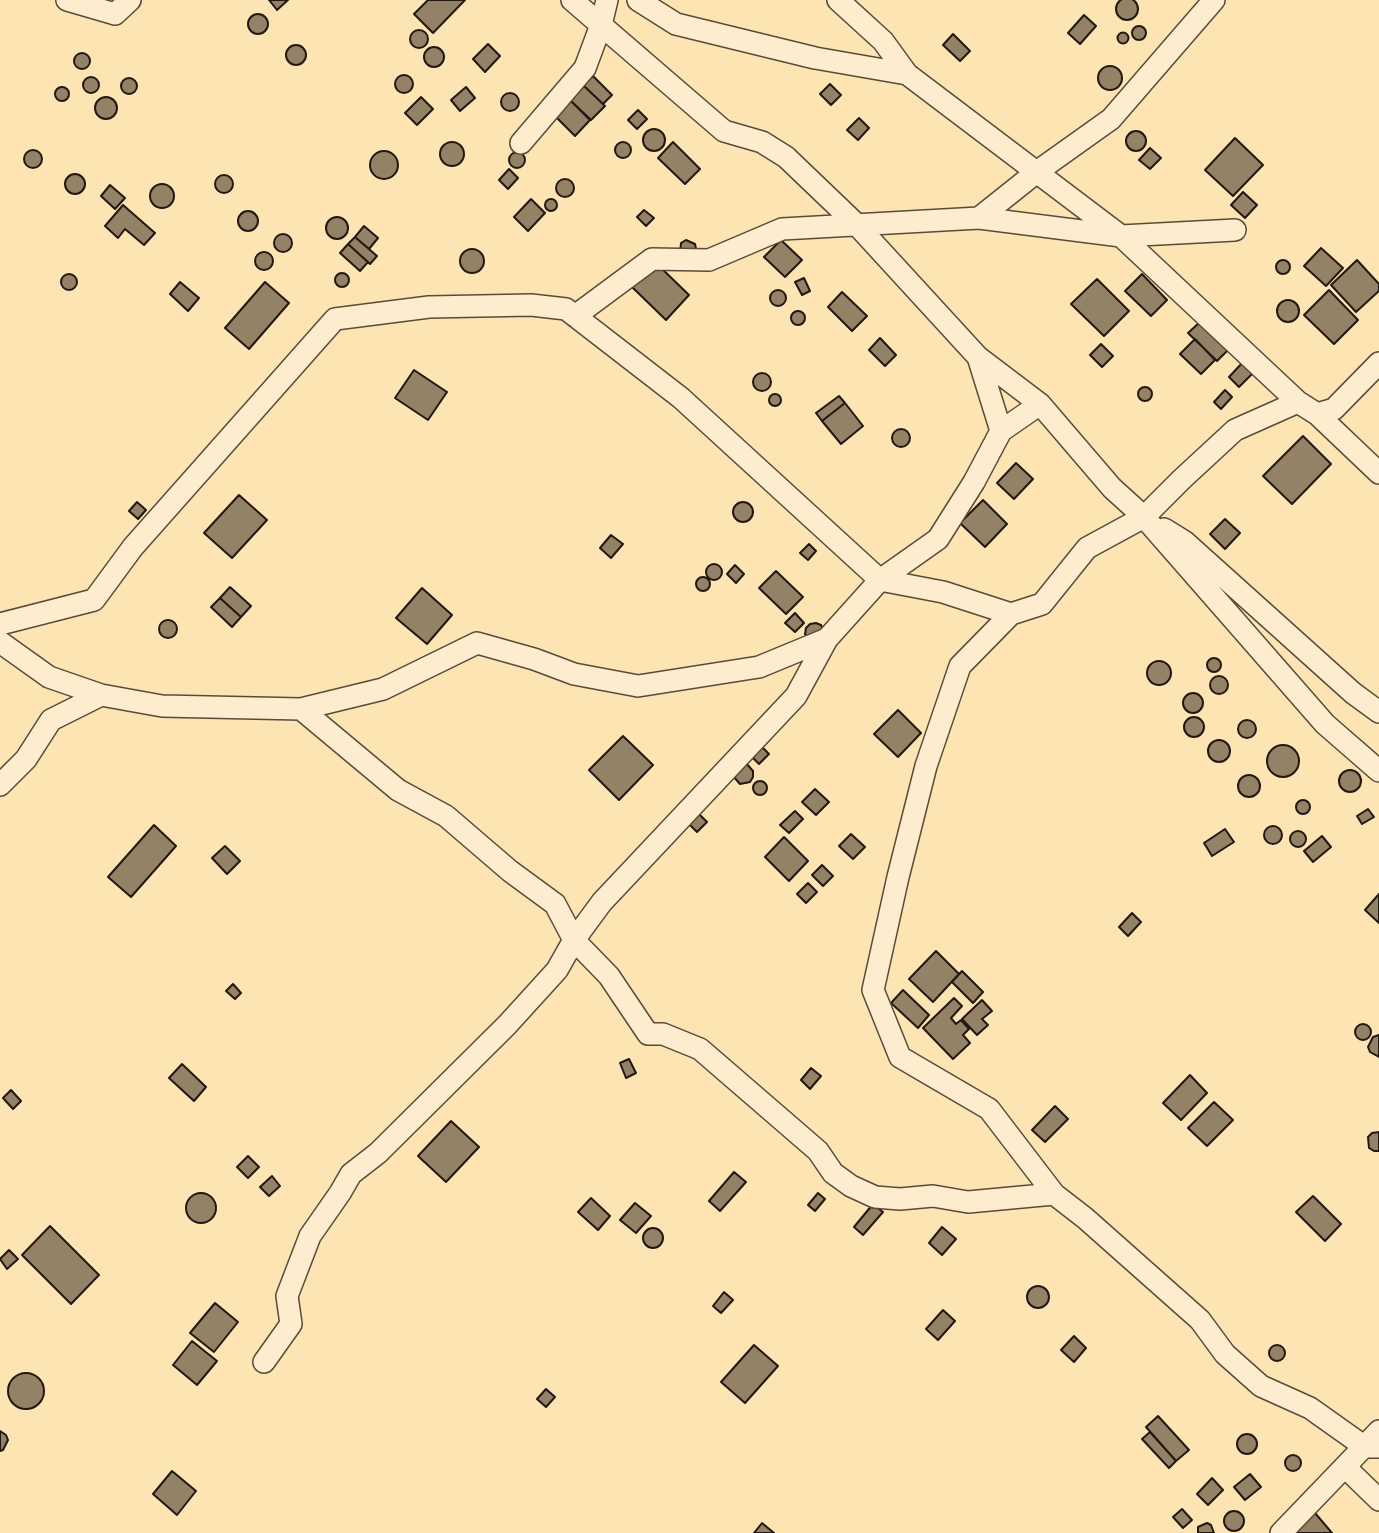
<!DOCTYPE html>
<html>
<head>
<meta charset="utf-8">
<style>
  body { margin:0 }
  canvas { display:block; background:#fce4b3 }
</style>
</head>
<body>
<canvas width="1379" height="1533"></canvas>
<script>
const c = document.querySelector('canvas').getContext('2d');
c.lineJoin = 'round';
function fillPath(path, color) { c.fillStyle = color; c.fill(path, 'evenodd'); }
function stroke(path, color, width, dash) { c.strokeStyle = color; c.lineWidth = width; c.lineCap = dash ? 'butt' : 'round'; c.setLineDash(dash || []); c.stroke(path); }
const building = new Path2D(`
  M1116 9a11 11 0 1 1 22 0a11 11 0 1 1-22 0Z
  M269 0H288L277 10Z
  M428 0H465L433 33 414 14Z
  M248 24a10 10 0 1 1 20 0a10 10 0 1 1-20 0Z
  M1084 15 1096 26 1080 44 1068 33Z
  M1132 33a7 7 0 1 1 14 0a7 7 0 1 1-14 0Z
  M410 39a9 9 0 1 1 18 0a9 9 0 1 1-18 0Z
  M1117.5 38a5.5 5.5 0 1 1 11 0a5.5 5.5 0 1 1-11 0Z
  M953 34 970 51 960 61 943 45Z
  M488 44 500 56 485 72 473 59Z
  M286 55a10 10 0 1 1 20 0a10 10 0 1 1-20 0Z
  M424 57a10 10 0 1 1 20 0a10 10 0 1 1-20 0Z
  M74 61a8 8 0 1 1 16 0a8 8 0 1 1-16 0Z
  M1098 78a12 12 0 1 1 24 0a12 12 0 1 1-24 0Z
  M395 84a9 9 0 1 1 18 0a9 9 0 1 1-18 0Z
  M593 76 612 95 603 104 583 85Z
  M83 85a8 8 0 1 1 16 0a8 8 0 1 1-16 0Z
  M121 86a8 8 0 1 1 16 0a8 8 0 1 1-16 0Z
  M830 84 841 95 831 105 820 94Z
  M584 86 605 106 591 120 570 100Z
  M466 87 475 98 460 111 451 100Z
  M55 94a7 7 0 1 1 14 0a7 7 0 1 1-14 0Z
  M501 102a9 9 0 1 1 18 0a9 9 0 1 1-18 0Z
  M95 108a11 11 0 1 1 22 0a11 11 0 1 1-22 0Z
  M421 97 433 109 417 125 405 113Z
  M570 100 590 120 575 136 555 116Z
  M638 110 647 119 637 129 628 120Z
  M859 118 869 128 858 140 847 130Z
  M643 140a11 11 0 1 1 22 0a11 11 0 1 1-22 0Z
  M1126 141a10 10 0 1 1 20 0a10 10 0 1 1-20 0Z
  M1235 138 1263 165 1233 196 1205 170Z
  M615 150a8 8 0 1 1 16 0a8 8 0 1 1-16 0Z
  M673 142 700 169 685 184 658 158Z
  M440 154a12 12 0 1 1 24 0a12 12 0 1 1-24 0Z
  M1150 148 1161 158 1150 169 1139 160Z
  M24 159a9 9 0 1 1 18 0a9 9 0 1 1-18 0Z
  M370 165a14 14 0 1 1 28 0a14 14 0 1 1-28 0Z
  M509 160a8 8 0 1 1 16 0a8 8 0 1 1-16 0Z
  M509 169 518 178 508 189 499 180Z
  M65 184a10 10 0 1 1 20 0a10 10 0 1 1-20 0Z
  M215 184a9 9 0 1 1 18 0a9 9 0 1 1-18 0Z
  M556 188a9 9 0 1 1 18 0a9 9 0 1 1-18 0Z
  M150 196a12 12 0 1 1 24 0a12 12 0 1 1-24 0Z
  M110 185 125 198 115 209 101 196Z
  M1243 192 1257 205 1245 218 1231 205Z
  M545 205a6 6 0 1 1 12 0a6 6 0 1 1-12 0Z
  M531 199 545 213 528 231 514 217Z
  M123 205 155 233 144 245 125 229 118 238 105 226Z
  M644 210 654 218 646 226 637 217Z
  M238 221a10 10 0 1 1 20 0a10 10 0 1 1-20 0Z
  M326 228a11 11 0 1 1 22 0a11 11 0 1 1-22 0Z
  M364 226 378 238 369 249 355 237Z
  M274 243a9 9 0 1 1 18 0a9 9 0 1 1-18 0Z
  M355 237 377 256 370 264 348 244Z
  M686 240 695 244 696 249 680 253 681 243Z
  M781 240 802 260 785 277 764 257Z
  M348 244 368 262 360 271 340 253Z
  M1321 248 1343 268 1326 286 1304 266Z
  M460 261a12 12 0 1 1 24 0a12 12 0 1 1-24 0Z
  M255 261a9 9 0 1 1 18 0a9 9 0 1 1-18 0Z
  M1276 267a7 7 0 1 1 14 0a7 7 0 1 1-14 0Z
  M1357 260 1379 284V291L1356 312 1331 285Z
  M656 263 689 295 666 320 632 287Z
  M335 280a7 7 0 1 1 14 0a7 7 0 1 1-14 0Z
  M61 282a8 8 0 1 1 16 0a8 8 0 1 1-16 0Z
  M1142 274 1167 300 1151 316 1125 291Z
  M804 278 810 291 802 295 795 282Z
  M1097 279 1129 311 1104 336 1071 304Z
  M180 282 199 298 188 311 170 294Z
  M265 282 289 303 249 349 225 328Z
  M770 298a8 8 0 1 1 16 0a8 8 0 1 1-16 0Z
  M1329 290 1358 320 1334 344 1304 315Z
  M842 292 867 316 852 331 828 307Z
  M1277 311a11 11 0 1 1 22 0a11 11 0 1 1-22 0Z
  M791 318a7 7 0 1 1 14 0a7 7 0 1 1-14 0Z
  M1200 322 1228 350 1217 361 1188 333Z
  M880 338 896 355 885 366 869 350Z
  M1195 339 1215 360 1201 374 1180 354Z
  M1101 344 1113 356 1102 367 1090 355Z
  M1244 361 1254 372 1239 387 1229 377Z
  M414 370 447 392 428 420 395 398Z
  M753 382a9 9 0 1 1 18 0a9 9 0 1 1-18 0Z
  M1138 394a7 7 0 1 1 14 0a7 7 0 1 1-14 0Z
  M1225 390 1232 397 1221 409 1214 402Z
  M769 400a6 6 0 1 1 12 0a6 6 0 1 1-12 0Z
  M839 396 845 403 822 421 816 413Z
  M845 403 863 426 841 444 822 421Z
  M892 438a9 9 0 1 1 18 0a9 9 0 1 1-18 0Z
  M1303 436 1331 464 1292 504 1263 476Z
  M1016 463 1033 479 1014 499 997 483Z
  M239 495 267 520 232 558 204 533Z
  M983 500 1007 524 985 547 960 523Z
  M137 502 146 510 138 519 129 511Z
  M733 512a10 10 0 1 1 20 0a10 10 0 1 1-20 0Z
  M1225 519 1240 533 1225 549 1210 534Z
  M611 535 623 544 611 558 600 548Z
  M809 544 816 551 808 560 800 553Z
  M706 572a8 8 0 1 1 16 0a8 8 0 1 1-16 0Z
  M735 565 744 574 736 583 727 574Z
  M776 571 803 597 786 614 759 588Z
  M696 584a7 7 0 1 1 14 0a7 7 0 1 1-14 0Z
  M230 587 251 606 241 617 220 598Z
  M422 588 452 615 427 644 396 618Z
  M220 598 241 617 232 627 211 607Z
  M795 613 804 623 795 632 785 623Z
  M159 629a9 9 0 1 1 18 0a9 9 0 1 1-18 0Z
  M816 623 821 625 824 631 808 639 805 634 806 628 810 624Z
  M1207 665a7 7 0 1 1 14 0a7 7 0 1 1-14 0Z
  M1147 673a12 12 0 1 1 24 0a12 12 0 1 1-24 0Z
  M1210 685a9 9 0 1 1 18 0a9 9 0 1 1-18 0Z
  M1183 703a10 10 0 1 1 20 0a10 10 0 1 1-20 0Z
  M898 710 921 733 898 757 874 734Z
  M1184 727a10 10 0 1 1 20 0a10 10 0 1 1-20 0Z
  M1238 729a9 9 0 1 1 18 0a9 9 0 1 1-18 0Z
  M623 736 653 765 619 800 589 770Z
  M1208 751a11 11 0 1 1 22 0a11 11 0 1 1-22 0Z
  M1267 761a16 16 0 1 1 32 0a16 16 0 1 1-32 0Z
  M761 746 769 754 759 764 751 756Z
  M746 763 753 771V777L750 782 740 784 733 776Z
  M1339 781a11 11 0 1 1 22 0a11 11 0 1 1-22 0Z
  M1238 786a11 11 0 1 1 22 0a11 11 0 1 1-22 0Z
  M753 788a7 7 0 1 1 14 0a7 7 0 1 1-14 0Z
  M815 789 829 802 816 815 802 802Z
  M1296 807a7 7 0 1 1 14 0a7 7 0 1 1-14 0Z
  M1368 809 1374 817 1362 824 1357 816Z
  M795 811 803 819 789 833 780 825Z
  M697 812 707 822 697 832 687 822Z
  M154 825 176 846 131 897 108 877Z
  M1264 835a9 9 0 1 1 18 0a9 9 0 1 1-18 0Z
  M1225 829 1234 842 1212 856 1204 843Z
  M1290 839a8 8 0 1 1 16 0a8 8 0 1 1-16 0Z
  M851 834 865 847 853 859 839 846Z
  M1322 836 1331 847 1313 862 1304 851Z
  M784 837 808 861 789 881 765 857Z
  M225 846 240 861 227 874 212 858Z
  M822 865 833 876 823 886 812 875Z
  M808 883 817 892 806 903 797 894Z
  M1379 894V923L1365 910Z
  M1132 913 1141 922 1128 936 1119 927Z
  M936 951 959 974 933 1002 909 979Z
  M962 971 983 992 973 1003 952 982Z
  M233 984 241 993 235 999 226 991Z
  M903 990 929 1015 918 1028 891 1003Z
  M954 998 962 1006 951 1018 956 1024 961 1020 969 1029 963 1035 970 1043 953 1059 923 1028Z
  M982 1000 992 1011 982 1019 988 1025 977 1035 962 1019Z
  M1355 1032a8 8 0 1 1 16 0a8 8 0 1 1-16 0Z
  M1379 1035V1057L1370 1052 1368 1047 1373 1037Z
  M629 1059 636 1073 626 1078 620 1063Z
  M182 1064 206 1087 194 1101 169 1078Z
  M811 1068 821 1076 810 1089 801 1080Z
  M1190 1075 1207 1093 1181 1120 1163 1103Z
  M11 1090 21 1101 13 1109 3 1098Z
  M1214 1102 1233 1120 1207 1146 1188 1128Z
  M1055 1106 1068 1119 1045 1142 1032 1130Z
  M451 1121 479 1147 446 1182 418 1156Z
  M1379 1132V1151H1374L1369 1148 1368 1137 1372 1133Z
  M248 1156 259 1167 248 1178 237 1167Z
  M734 1172 746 1182 720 1211 709 1201Z
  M272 1176 280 1186 269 1196 260 1187Z
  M818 1193 825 1199 815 1211 808 1205Z
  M186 1208a15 15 0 1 1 30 0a15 15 0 1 1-30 0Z
  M1313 1196 1341 1224 1325 1241 1296 1212Z
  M591 1198 610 1216 598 1230 578 1212Z
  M635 1203 651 1216 636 1233 620 1220Z
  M873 1204 883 1212 863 1235 854 1227Z
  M50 1226 99 1275 71 1304 22 1255Z
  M942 1227 956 1239 942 1255 929 1243Z
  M643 1238a10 10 0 1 1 20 0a10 10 0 1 1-20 0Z
  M9 1250 18 1259 7 1269 0 1259Z
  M1027 1297a11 11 0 1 1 22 0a11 11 0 1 1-22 0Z
  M724 1292 733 1300 721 1313 713 1306Z
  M215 1303 238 1322 214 1352 190 1333Z
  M943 1310 955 1321 938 1340 926 1329Z
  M1074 1336 1086 1348 1074 1362 1061 1350Z
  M192 1341 217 1361 197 1385 173 1365Z
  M754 1345 778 1366 745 1403 721 1382Z
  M1269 1353a8 8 0 1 1 16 0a8 8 0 1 1-16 0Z
  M8 1391a18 18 0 1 1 36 0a18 18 0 1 1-36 0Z
  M546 1389 555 1397 546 1407 537 1399Z
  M1158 1416 1189 1450 1176 1461 1146 1427Z
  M0 1431 6 1435 8 1440 3 1450 0 1451Z
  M1150 1432 1176 1461 1169 1468 1142 1439Z
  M1237 1444a10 10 0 1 1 20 0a10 10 0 1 1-20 0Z
  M1285 1463a8 8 0 1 1 16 0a8 8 0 1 1-16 0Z
  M172 1471 196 1491 177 1515 153 1494Z
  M1250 1474 1261 1487 1245 1500 1234 1487Z
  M1212 1478 1223 1490 1208 1505 1197 1494Z
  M1182 1509 1192 1520 1183 1528 1173 1517Z
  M1224 1521a10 10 0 1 1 20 0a10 10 0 1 1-20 0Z
  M1315 1513 1332 1533H1292Z
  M762 1523 774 1533H754Z
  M1207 1523 1211 1525 1214 1533H1198V1527Z`);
const minor = new Path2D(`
  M67 0 115 14
  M572 0 724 131 762 142 786 157 856 224 978 357 1040 404 1112 488 1144 517 1325 724 1379 771
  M638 0 676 24 815 58 907 74
  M838 0 883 41 907 74 1121 236 1298 402 1317 414 1379 473
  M115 14 130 0
  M521 143 585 68 601 25 607 0
  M979 218 1121 236 1235 230
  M575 316 652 259 709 260 782 229 979 218 1038 171 1111 119 1214 0
  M978 357 1001 431
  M1317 414 1334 409 1379 363
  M1164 529 1185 542 1353 693 1379 712
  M1011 614 960 666 926 766 898 877 873 990 900 1057 989 1109 1054 1194
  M0 624 94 600 133 547 335 319 429 307 531 305 566 309 681 398 880 580 938 539 974 482 1001 431 1040 404
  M0 642 49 677 101 695
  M301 709 398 790 446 816 510 871 555 904 574 940 609 976 648 1034H663L700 1049 818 1151 833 1173 851 1186 875 1197 900 1199 933 1196 968 1202 1054 1194 1085 1218 1200 1320 1225 1354 1261 1386 1310 1408 1365 1447H1379
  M0 785 26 759 51 720 101 695 162 706 301 709 383 689 477 643 534 659 574 674 638 686 759 667 827 639 880 580 943 592 1011 614 1042 604 1087 548 1144 517 1182 479 1235 430 1298 402
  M264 1362 291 1324 287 1296 310 1236 340 1193 351 1174 378 1153 507 1025 557 970 574 940 602 902 796 696 827 639
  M1345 1467 1379 1500
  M1281 1533 1379 1431`);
fillPath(building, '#948266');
stroke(building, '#241712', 2);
stroke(minor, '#5a4a3a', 24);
stroke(minor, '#fdedce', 21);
</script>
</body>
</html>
